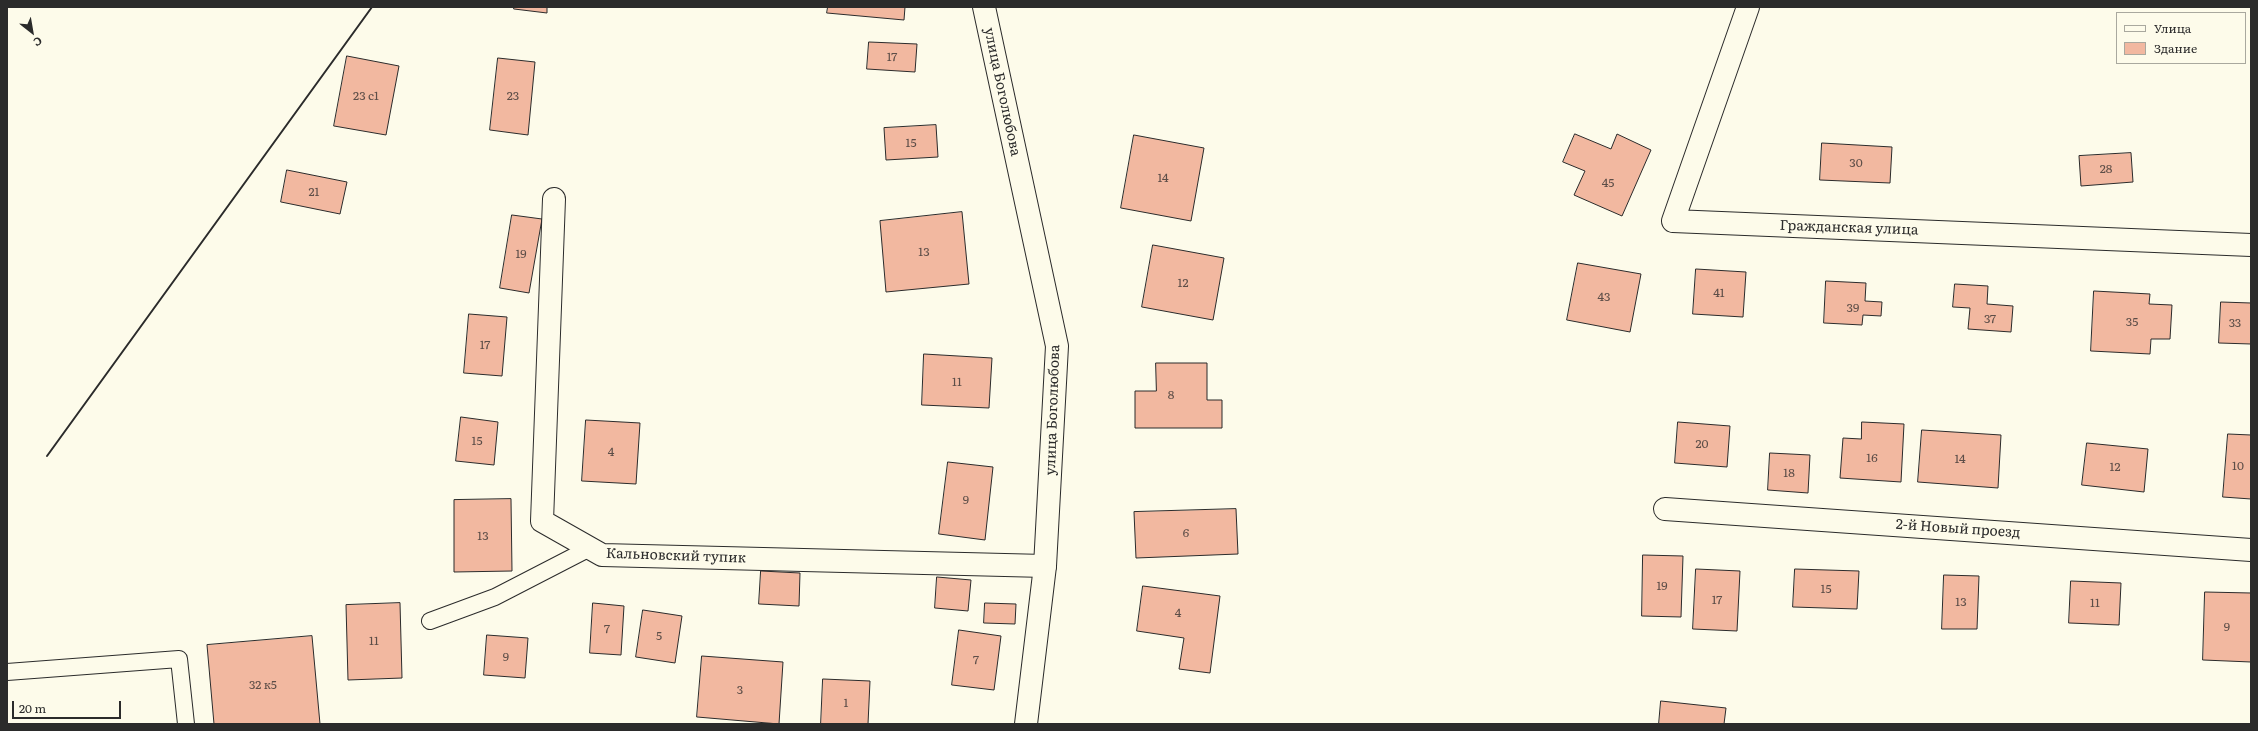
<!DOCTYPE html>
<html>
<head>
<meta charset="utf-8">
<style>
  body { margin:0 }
  #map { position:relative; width:2258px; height:731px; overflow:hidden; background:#fdfbea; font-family:Literata,serif }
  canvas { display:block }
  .frame { position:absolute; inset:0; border:8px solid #2b2b2b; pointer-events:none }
  .legend { position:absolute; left:2116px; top:12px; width:130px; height:52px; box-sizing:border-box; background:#fdfbea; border:1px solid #a9a89e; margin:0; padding:5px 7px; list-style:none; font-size:12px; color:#2b2b2b }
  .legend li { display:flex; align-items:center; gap:8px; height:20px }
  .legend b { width:20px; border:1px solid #a9a89e }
  .north { position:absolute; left:12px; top:12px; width:40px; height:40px; -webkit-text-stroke:3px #fdfbea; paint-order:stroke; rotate:149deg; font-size:11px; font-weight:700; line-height:16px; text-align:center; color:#2b2b2b }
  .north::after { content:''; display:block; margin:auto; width:14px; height:18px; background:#2b2b2b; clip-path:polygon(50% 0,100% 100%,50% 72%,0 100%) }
  .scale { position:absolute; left:12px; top:701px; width:109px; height:18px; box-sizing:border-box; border:2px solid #2b2b2b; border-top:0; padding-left:5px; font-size:12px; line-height:14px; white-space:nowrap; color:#2b2b2b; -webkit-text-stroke:3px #fdfbea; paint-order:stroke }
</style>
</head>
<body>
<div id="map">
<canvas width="2258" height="731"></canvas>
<div class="frame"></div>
<ul class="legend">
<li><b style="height:5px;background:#fdfbea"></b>Улица</li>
<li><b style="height:11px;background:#f2b8a0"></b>Здание</li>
</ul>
<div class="north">С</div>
<div class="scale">20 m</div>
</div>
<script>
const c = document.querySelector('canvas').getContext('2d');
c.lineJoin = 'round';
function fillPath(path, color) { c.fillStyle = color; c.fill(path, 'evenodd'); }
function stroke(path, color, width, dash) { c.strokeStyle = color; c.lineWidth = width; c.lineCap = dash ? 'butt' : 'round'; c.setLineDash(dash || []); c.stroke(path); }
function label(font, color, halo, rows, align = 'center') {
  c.font = font + ' Literata,serif'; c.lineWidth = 3; c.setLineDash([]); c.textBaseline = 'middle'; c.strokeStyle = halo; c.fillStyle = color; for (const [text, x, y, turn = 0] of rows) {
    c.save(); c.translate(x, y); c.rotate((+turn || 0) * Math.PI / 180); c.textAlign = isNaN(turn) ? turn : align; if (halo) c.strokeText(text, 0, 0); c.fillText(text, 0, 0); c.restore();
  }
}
const building = new Path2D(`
  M514 7H547V13L514 9Z
  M828 7H905L904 20 827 13Z
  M869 42 917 44 915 72 867 69Z
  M347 56 399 66 386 135 334 126Z
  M498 58 535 62 528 135 490 130Z
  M936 125 938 157 886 160 884 128Z
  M1575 134 1611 149 1617 134 1651 150 1622 216 1574 195 1585 171 1563 162Z
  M1134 135 1204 148 1191 221 1121 208Z
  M1822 143 1892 147 1890 183 1820 180Z
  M2131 153 2133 182 2081 186 2079 156Z
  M287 170 347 182 340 214 281 202Z
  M962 212 969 284 886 292 880 221Z
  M512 215 542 219 529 293 500 288Z
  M1153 245 1224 258 1213 320 1142 307Z
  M1578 263 1641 274 1630 332 1567 320Z
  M1696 269 1746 272 1743 317 1693 314Z
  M1826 281 1866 283 1865 301 1882 302 1881 316 1863 315 1862 325 1824 323Z
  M1955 284 1988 286 1987 304 2013 306 2011 332 1968 329 1970 308 1953 307Z
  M2094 291 2150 294 2149 304 2172 305 2170 339H2151L2150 354 2091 351Z
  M2221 302 2251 303V344L2219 343Z
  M469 314 507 317 502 376 464 373Z
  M924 354 992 358 989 408 922 405Z
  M1156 363H1207V400H1222V428H1135V391H1156Z
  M461 417 498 422 494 465 456 461Z
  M586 420 640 423 636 484 582 481Z
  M1678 422 1730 426 1727 467 1675 463Z
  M1862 422 1904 424 1901 482 1840 478 1843 438 1861 439Z
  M1922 430 2001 435 1998 488 1918 482Z
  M2228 434 2251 435V499L2223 497Z
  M2087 443 2148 449 2144 492 2082 485Z
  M1770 453 1810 455 1808 493 1768 490Z
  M948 462 993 467 985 540 939 534Z
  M511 499 512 571 454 572V500Z
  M1236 509 1238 554 1136 558 1134 512Z
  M1643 555 1683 556 1681 617 1642 616Z
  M1696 569 1740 571 1737 631 1693 629Z
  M1795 569 1859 571 1857 609 1793 607Z
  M761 571 800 573 799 606 759 604Z
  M1944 575 1979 576 1977 629H1942Z
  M937 577 971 580 968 611 935 608Z
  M2071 581 2121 583 2119 625 2069 623Z
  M1143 586 1220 596 1210 673 1179 669 1184 638 1137 631Z
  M2205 592 2251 593V662L2203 660Z
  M400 603 402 678 348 680 346 605Z
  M593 603 624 606 621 655 590 653Z
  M985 603 1016 604 1015 624 984 623Z
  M643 610 682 616 675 663 636 657Z
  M959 630 1001 636 994 690 952 685Z
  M487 635 528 638 525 678 484 675Z
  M312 636 320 724H214L207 645Z
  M702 656 783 662 779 724 697 717Z
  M823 679 870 681 868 724H821Z
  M1661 701 1726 708 1724 724H1659Z`);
const service = new Path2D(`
  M430 621 495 597 590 548
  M7 672 179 659 186 724`);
const minor = new Path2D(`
  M1748 7 1673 221 2251 245
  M554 199 542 521 602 555 1045 566
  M1665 509 2251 550`);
const tertiary = new Path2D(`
  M984 7 1057 346 1045 566 1026 724`);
const wall = new Path2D(`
  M47 456 372 7`);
const numberNames = [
  ["17",892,57],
  ["23 с1",366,96],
  ["23",513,96],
  ["15",911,143],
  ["30",1856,163],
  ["28",2106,169],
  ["14",1163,178],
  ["45",1608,183],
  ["21",314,192],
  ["13",924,252],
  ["19",521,254],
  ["12",1183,283],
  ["41",1719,293],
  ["43",1604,297],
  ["39",1853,308],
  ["37",1990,319],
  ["35",2132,322],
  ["33",2235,323],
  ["17",485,345],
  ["11",957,382],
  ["8",1171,395],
  ["15",477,441],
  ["20",1702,444],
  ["4",611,452],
  ["16",1872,458],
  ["14",1960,459],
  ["10",2238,466],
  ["12",2115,467],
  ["18",1789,473],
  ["9",966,500],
  ["6",1186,533],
  ["13",483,536],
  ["19",1662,586],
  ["15",1826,589],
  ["17",1717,600],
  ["13",1961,602],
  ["11",2095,603],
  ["4",1178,613],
  ["9",2227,627],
  ["7",607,629],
  ["5",659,636],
  ["11",374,641],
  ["9",506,657],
  ["7",976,660],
  ["32 к5",263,685],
  ["3",740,690],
  ["1",846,703]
];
const streetNames = [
  ["улица Боголюбова",1002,92,78],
  ["Гражданская улица",1849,228,2],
  ["улица Боголюбова",1053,410,-88],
  ["2-й Новый проезд",1958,529,4],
  ["Кальновский тупик",676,556,2]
];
fillPath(building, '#f2b8a0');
stroke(building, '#2b2b2b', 1);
stroke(service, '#2b2b2b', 18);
stroke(minor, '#2b2b2b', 24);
stroke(tertiary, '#2b2b2b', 24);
stroke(service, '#fdfbea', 16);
stroke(minor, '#fdfbea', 22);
stroke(tertiary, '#fdfbea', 22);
stroke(wall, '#2b2b2b', 2);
label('12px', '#5d4e48', null, numberNames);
label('14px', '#2b2b2b', '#fdfbea', streetNames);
</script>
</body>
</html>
